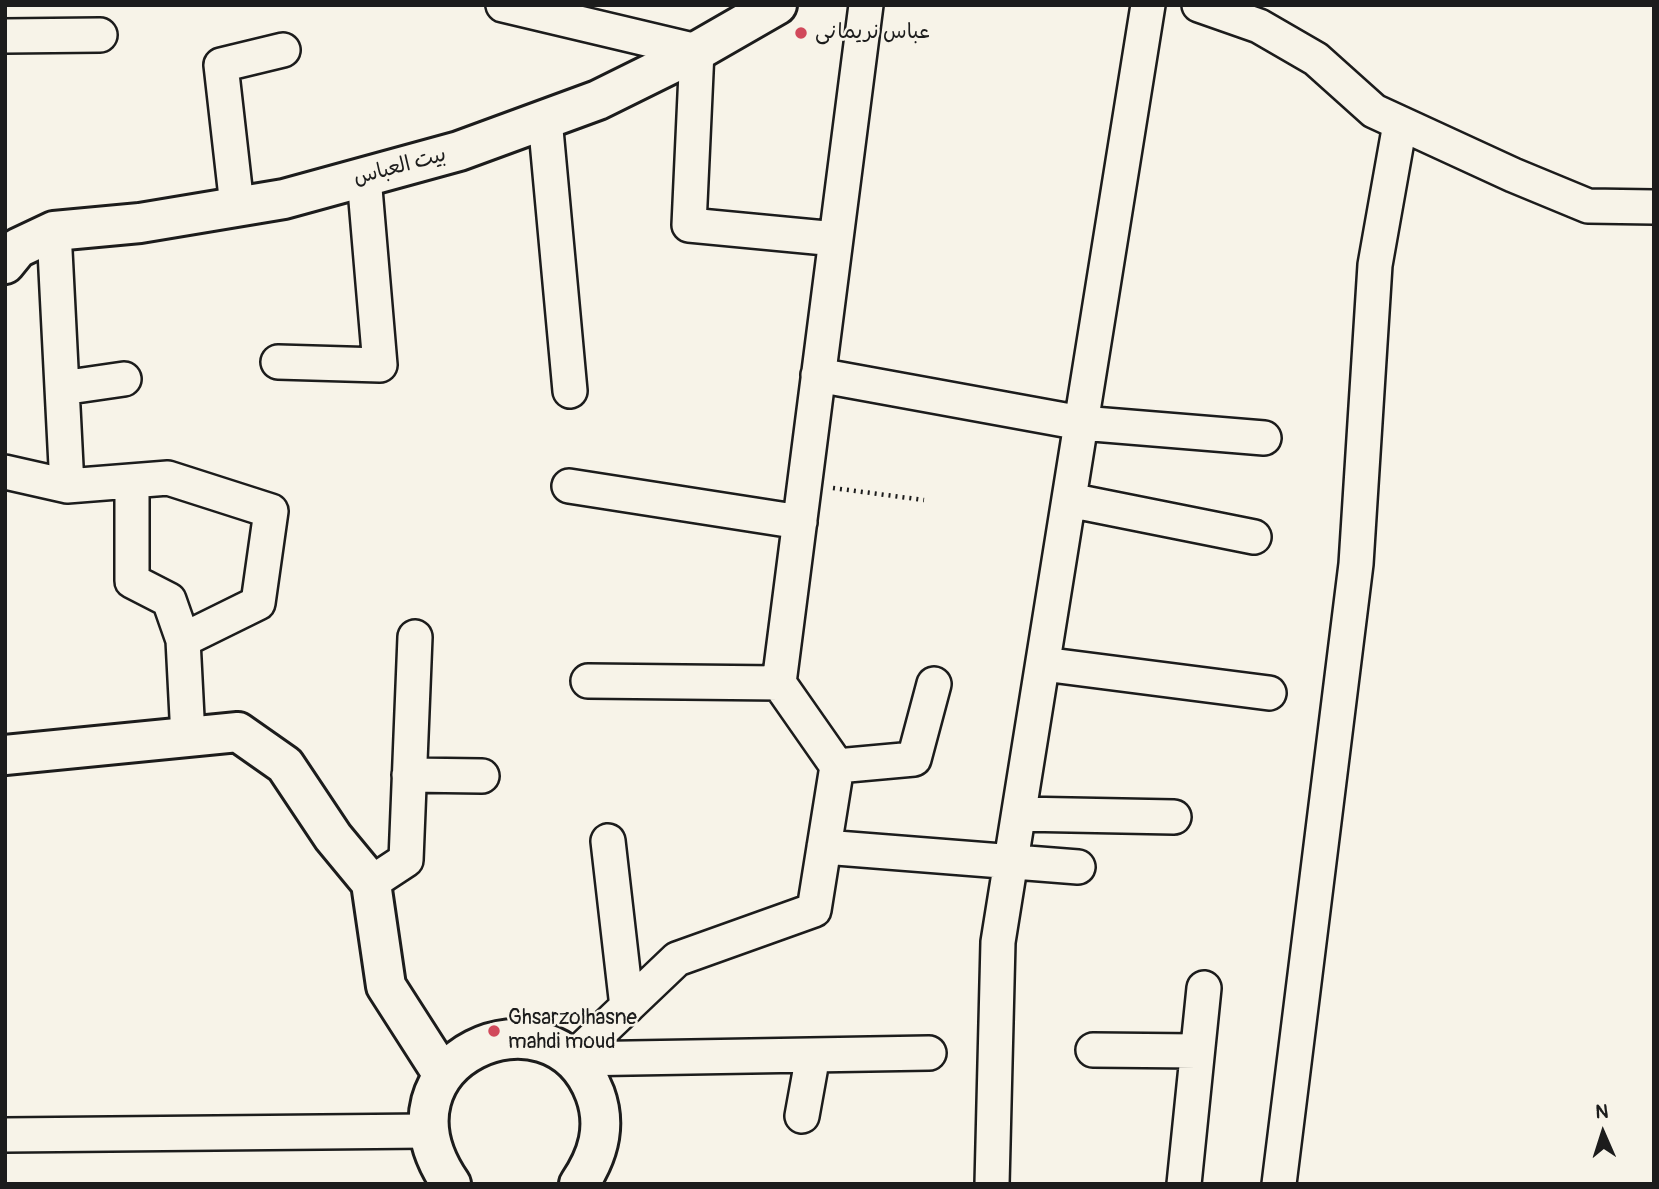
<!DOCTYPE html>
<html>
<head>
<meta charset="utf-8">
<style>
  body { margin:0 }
  #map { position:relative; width:1659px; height:1189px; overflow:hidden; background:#f7f3e8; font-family:Pangolin,sans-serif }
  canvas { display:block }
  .frame { position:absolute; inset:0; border:7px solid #1c1c1c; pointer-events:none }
  .north { position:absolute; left:1568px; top:1098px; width:70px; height:70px; -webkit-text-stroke:5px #f7f3e8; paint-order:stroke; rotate:357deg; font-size:19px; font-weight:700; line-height:28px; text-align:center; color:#1c1c1c }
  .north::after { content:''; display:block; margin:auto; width:24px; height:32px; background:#1c1c1c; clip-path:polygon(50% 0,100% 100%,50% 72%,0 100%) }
</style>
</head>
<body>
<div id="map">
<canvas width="1659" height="1189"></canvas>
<div class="frame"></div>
<div class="north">N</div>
</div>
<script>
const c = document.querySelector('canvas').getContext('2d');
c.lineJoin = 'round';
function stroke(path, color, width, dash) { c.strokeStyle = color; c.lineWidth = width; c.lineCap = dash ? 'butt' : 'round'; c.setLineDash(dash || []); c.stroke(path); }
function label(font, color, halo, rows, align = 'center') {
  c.font = font + ' Pangolin,"Playpen Sans Arabic",sans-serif'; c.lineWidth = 5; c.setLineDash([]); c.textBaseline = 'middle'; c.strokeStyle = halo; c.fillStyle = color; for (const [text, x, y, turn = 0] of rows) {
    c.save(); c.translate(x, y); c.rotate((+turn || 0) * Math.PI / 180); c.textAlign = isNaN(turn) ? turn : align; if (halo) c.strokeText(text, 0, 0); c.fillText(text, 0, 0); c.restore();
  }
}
const path = new Path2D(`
  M833 488 924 500`);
const street = new Path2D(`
  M503 5 697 51 689 225 836 239
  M1199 5 1259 26 1316 59 1374 111 1513 175 1588 206 1654 207
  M5 36 100 35
  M545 119 570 391
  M237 206 221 65 283 50
  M54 231 67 486 168 478 271 511 258 603 183 640 188 737
  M278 362 380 365 364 177
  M818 375 1081 423 1264 438
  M62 388 124 379
  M5 472 67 486
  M132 481V581L169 600 183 640
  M569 486 800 522
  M1069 500 1254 537
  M1043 664 1269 693
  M588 681 779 683
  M837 766 914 759 934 684
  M409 775 482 776
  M1019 814 1174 817
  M608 841 627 1007
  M824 847 1078 867
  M371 883 406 860 415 637
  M1093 1050 1197 1051
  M572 1059 677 959 814 910 837 766 779 683 866 5
  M572 1059 929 1053
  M802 1116 813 1055
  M5 1135 427 1131
  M992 1184 998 942 1148 5
  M1184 1184 1204 988
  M1279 1184 1356 564 1375 265 1400 124`);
const secondary = new Path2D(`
  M5 264 18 248 54 231 140 223 284 199 459 151 598 100 697 51 777 5
  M5 755 238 732 285 765 333 837 371 883 386 986 443 1075
  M451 1184C365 1059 552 980 595 1094 607 1127 598 1156 579 1184`);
const markers = [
  [801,33,7,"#d1495b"],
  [494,1031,7,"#d1495b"]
];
const poiNames = [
  ["عباس نریمانی",815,33],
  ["Ghsarzolhasne",508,1019],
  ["mahdi moud",508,1043]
];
const streetNames = [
  ["بیت العباس",400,167,-15]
];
stroke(street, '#1c1c1c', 38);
stroke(secondary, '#1c1c1c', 44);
stroke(path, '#1c1c1c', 4.5, [2, 5]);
stroke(street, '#f7f3e8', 33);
stroke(secondary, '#f7f3e8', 38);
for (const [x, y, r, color] of markers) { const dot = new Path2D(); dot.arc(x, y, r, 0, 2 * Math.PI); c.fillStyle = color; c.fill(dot); stroke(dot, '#f7f3e8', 2.5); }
label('21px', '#1c1c1c', '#f7f3e8', poiNames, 'left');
label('21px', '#1c1c1c', '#f7f3e8', streetNames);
</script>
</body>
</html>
